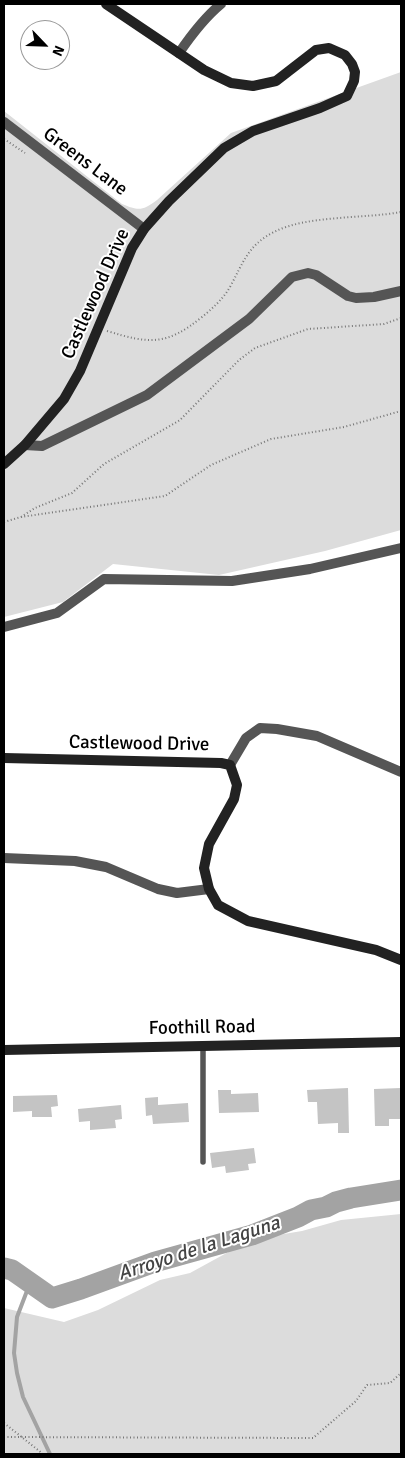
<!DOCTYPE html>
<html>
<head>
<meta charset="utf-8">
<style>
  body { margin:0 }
  #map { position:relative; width:405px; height:1458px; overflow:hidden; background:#fff; font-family:Signika,sans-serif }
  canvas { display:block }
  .frame { position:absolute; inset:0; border:5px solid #000; pointer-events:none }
  .north { position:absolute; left:20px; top:20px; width:50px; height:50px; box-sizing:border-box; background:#fff; border:1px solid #999; border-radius:50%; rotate:114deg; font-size:14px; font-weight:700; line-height:20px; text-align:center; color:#000 }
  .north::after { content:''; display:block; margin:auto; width:18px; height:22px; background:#000; clip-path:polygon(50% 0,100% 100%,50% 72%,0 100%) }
</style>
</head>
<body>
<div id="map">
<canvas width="405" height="1458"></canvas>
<div class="frame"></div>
<div class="north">N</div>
</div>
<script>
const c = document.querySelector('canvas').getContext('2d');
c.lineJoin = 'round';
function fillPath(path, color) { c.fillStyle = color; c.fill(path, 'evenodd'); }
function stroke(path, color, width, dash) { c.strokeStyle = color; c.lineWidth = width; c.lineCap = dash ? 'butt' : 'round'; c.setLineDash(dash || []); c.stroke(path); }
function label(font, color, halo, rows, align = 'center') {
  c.font = font + ' Signika,sans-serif'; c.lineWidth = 4; c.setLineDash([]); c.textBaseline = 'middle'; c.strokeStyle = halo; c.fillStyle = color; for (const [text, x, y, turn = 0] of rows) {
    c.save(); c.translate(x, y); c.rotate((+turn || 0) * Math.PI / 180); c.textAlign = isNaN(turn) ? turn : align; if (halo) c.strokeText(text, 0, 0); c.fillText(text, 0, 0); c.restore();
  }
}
const green = new Path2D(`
  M401 72V530L325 551 219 575 113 564 63 602 4 617V111L122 204C139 211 142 211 157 200L231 133Z
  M401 1214V1454H4V1308L64 1322 98 1310 160 1280 190 1273 243 1244 272 1236 302 1231 341 1220Z`);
const stream = new Path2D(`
  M30 1283 17 1317 14 1353 17 1373 23 1397 50 1454`);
const river = new Path2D(`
  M4 1268 12 1270 52 1298 81 1289 155 1262 252 1235 298 1217 311 1210 326 1207 336 1202 351 1198 401 1190`);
const building = new Path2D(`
  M348 1088 349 1133H338V1123L318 1124 317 1102H308L307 1090Z
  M401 1088V1119H389V1126H375L374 1089Z
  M218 1090H231V1094L258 1093 259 1112 219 1113Z
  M57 1095 58 1106 51 1107 52 1117H32V1111L13 1112V1096Z
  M158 1097V1105L188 1103 189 1122 153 1124 152 1115 146 1116 145 1098Z
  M121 1105 122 1119 115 1120 116 1128 90 1130V1121L79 1122 78 1109Z
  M254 1148 256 1163 248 1164 249 1170 226 1173 225 1166 212 1168 210 1153Z`);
const path = new Path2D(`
  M4 139 25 153
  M107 331C150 344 166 346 202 317 213 308 223 299 230 287 243 263 248 245 274 232 307 215 364 219 401 212
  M21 517 35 508 72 493 104 464 180 420 239 360 255 348 308 329 384 324 401 318
  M4 522 21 517 165 496 211 465 271 439 344 427 401 411
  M4 1423 43 1454
  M4 1437 313 1438 356 1401 367 1385 390 1383 401 1373`);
const lane = new Path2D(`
  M203 1046V1162`);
const street = new Path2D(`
  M179 53C192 34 204 18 221 4
  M4 122 144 229
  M25 445 42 446 147 395 249 319 292 277 308 273 316 275 348 296 356 298 374 297 401 291
  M4 627 57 613 104 579 232 581 310 569 401 548
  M230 765 246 738 260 728 277 729 317 736 401 772
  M4 858 75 861 106 867 158 889 177 893 209 889`);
const secondary = new Path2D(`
  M4 464 25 445 64 399 80 371 132 248 144 229 169 201 224 148 253 131 320 108 347 96 354 81 355 72 352 64 345 55 329 48 316 50 276 81 253 86 231 83 204 70 106 4
  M4 758 221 763 230 765 237 785 234 799 209 844 204 868 209 889 218 905 248 921 376 950 401 960
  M4 1050 401 1042`);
const streetNames = [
  ["Greens Lane",85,162,37],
  ["Castlewood Drive",96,294,-66],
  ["Castlewood Drive",139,744,1],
  ["Foothill Road",202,1028,-1]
];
const waterNames = [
  ["Arroyo de la Laguna",199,1249,-18]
];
fillPath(green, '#dcdcdc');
stroke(stream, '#a3a3a3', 4);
stroke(river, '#a3a3a3', 21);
fillPath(building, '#c4c4c4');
stroke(path, '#777', 2, [1, 2.5]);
stroke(lane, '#555', 5.5);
stroke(street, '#555', 10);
stroke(secondary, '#222', 10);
label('19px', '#000', '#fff', streetNames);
label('italic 20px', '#444', '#fff', waterNames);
</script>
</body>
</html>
